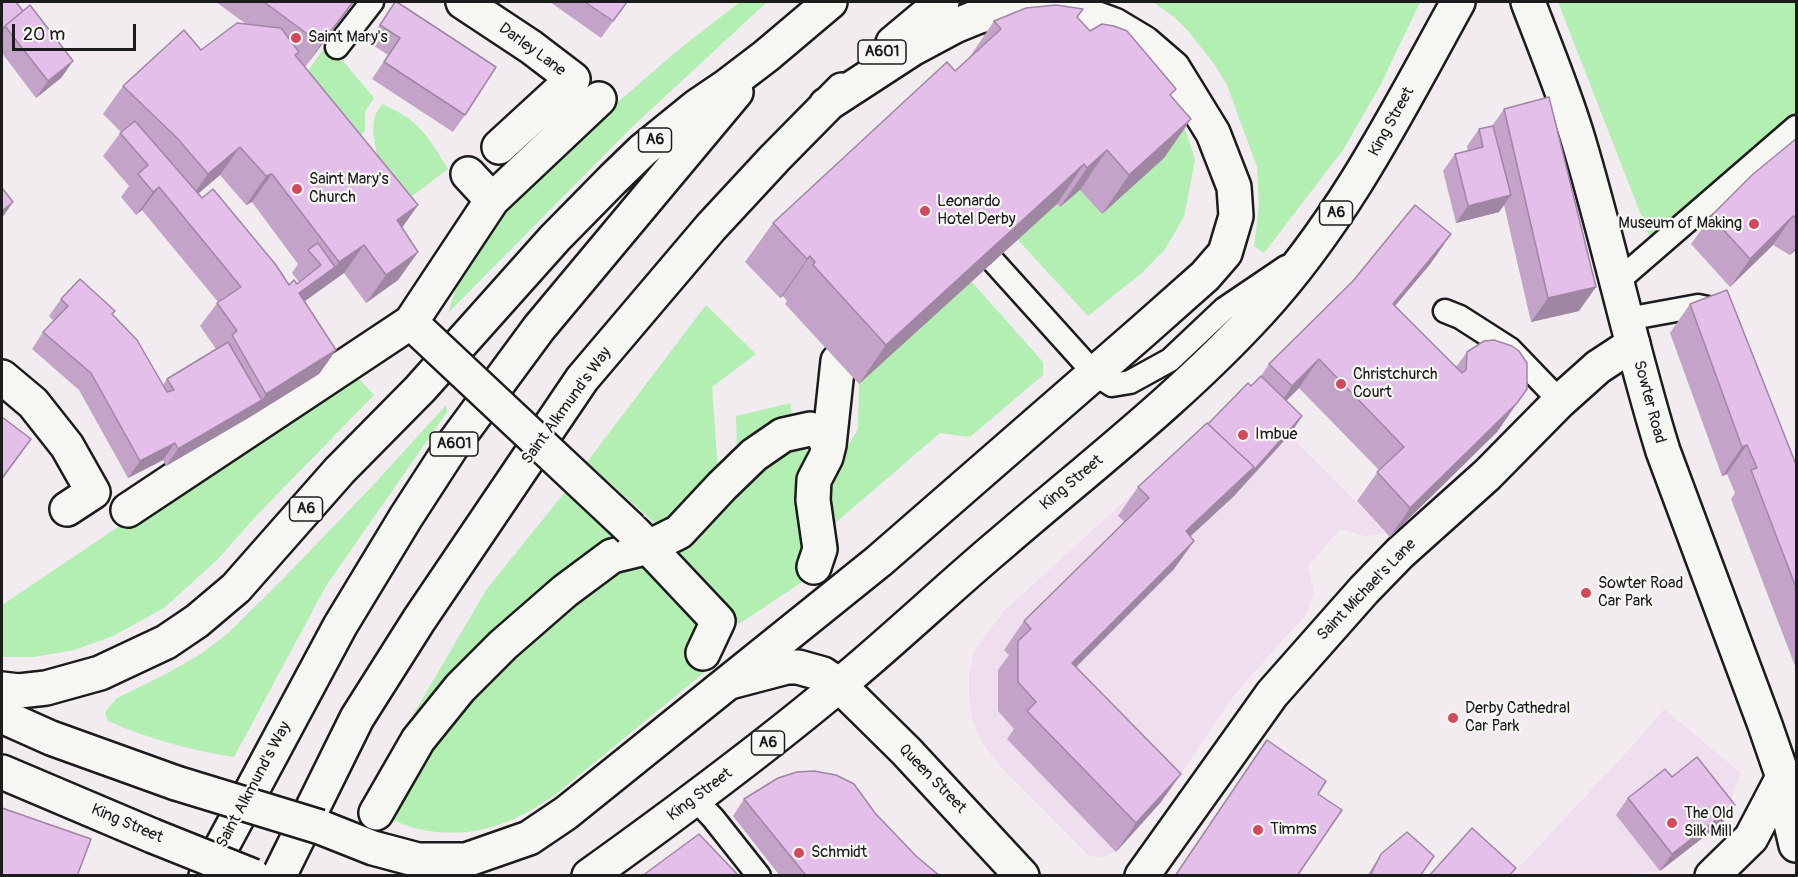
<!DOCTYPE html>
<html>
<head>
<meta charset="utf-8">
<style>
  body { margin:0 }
  #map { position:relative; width:1798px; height:877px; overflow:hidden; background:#f2ebf0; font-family:Pangolin,sans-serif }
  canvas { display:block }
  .frame { position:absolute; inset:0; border:3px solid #1c1c1c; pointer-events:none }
  .scale { position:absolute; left:12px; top:24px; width:124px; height:27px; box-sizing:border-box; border:3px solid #1c1c1c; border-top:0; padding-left:8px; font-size:18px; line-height:21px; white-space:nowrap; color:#1c1c1c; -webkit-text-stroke:4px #f6f6f2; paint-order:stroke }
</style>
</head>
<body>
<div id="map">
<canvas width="1798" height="877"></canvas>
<div class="frame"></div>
<div class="scale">20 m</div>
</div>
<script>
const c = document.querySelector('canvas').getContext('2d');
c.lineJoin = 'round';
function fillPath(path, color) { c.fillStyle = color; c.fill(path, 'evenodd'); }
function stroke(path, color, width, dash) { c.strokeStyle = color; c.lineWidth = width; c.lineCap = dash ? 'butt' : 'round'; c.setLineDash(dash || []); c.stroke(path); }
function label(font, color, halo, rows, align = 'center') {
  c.font = font + ' Pangolin,sans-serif'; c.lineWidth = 4.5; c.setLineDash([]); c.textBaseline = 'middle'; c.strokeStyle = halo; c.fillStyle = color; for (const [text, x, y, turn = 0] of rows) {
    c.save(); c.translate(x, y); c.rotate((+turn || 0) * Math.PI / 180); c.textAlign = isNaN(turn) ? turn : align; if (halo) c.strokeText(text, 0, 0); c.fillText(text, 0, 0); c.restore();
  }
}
const built = new Path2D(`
  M1244 388 1386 533 1366 536 1340 529 1308 566 1314 593 1307 613 1235 694 1161 802 1116 852 1101 857 1088 855 1001 767 981 741 972 719 969 697V673L974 651 1003 612 1183 448Z
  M1664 709 1741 773 1723 822 1660 871 1612 876H1511L1638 740Z`);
const green = new Path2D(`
  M740 2H767L631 128 448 313 461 273 493 222 598 119 683 46Z
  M1153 2H1420L1381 84 1343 150 1264 253 1254 246 1259 206 1257 167 1227 85 1215 65 1189 32 1174 17Z
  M1558 2H1796V113L1650 238Z
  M328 43 374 98 365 111V131L359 137 296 87Z
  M1177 103 1195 160 1184 217 1165 249 1143 272 1088 316 1017 239 1057 204 1060 207 1080 190 1102 214Z
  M382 104C420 121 427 135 448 169L399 206C388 184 367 141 375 116 376 112 380 108 382 104Z
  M971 281 1043 362V375L970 437 940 433 833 525 823 509 837 459 847 447 858 429 859 384Z
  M706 305 756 354 712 387 718 470 661 529 587 462Z
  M356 376 374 395 256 516 218 559 164 608 113 636 74 650 34 657H2V605L237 447Z
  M791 403V426L737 451 736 416Z
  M446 405 447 412 326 586 234 757C190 750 149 739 108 721L105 712 117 698 164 675 201 654 228 633 281 581 376 482Z
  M804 446 810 456 796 499 811 576 739 624 674 555 696 538 721 504 778 452Z
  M565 492 617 541 561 576 495 628 438 686 407 729 406 727 486 590Z
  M643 562 703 621 699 663 706 671 555 795C513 824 474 839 423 830 410 828 396 821 383 816L477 683 615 563Z`);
const lane = new Path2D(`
  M337 47 372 2
  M993 261 1094 373 1112 385 1130 382 1170 360 1224 309 1286 267
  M1618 281 1796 127
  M1445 311 1460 317 1510 349 1560 401
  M1627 319 1698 306 1717 310
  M695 799 713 818 759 876`);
const street = new Path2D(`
  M463 2 531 47 573 79 499 147
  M468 174 492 200
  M2 377 33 403 67 446 93 492 67 509
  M829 445 838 361 871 330
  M128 510 411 322 492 200 599 99
  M635 533 718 621 703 653
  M376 813 418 740 460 688 503 645 565 591 612 556 649 547 679 532 722 486 754 455 783 435 810 429 820 432 829 445 826 457 814 480 813 500 820 549 814 567
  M1142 876 1272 694 1364 590 1400 553 1487 475 1560 401 1598 367 1633 344`);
const secondary = new Path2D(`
  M1528 2C1545 47 1564 92 1578 139 1609 242 1631 348 1663 451L1765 725 1783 777 1785 798 1796 845
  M730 682 787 667H798L823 674 839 685 906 751 1022 876
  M1712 876 1751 838 1783 777`);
const primary = new Path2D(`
  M893 43 942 2
  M2 689 19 691 46 688 100 673 166 642 197 621 236 588 340 470 420 389 555 238 613 179 643 150 696 107 724 88 766 56 830 2
  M2 716 51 738 176 783
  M2 772 153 836
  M320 827 373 848 418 860H466L529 838 566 813 879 561 1143 331 1205 276 1225 253 1236 216 1234 187 1213 133 1173 68 1144 43 1114 25 1084 14 1054 8 1027 7 1004 9 977 17 955 26 912 49 826 105
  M206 876 340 626 406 517 452 446 539 328 736 92
  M279 876 357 718 419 620 582 379 711 227 775 158 842 90
  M589 876C674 815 758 753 838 686 894 640 947 589 1003 542 1090 467 1181 397 1259 312 1343 221 1399 109 1458 2`);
const streetBridge = new Path2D(`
  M421 332 631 529`);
const primaryBridge = new Path2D(`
  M176 783 320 827
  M153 836 253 876`);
const wall = new Path2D(`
  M2 2 23 11 73 61 61 78 36 98 2 53Z
  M216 2H354L305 67 418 205 402 228 418 252 398 280 366 303 344 273 304 301 336 350 319 374 250 417 166 466 163 460 128 478 79 390 32 349 43 332 54 321 49 316 61 299 112 314 163 385 167 379 216 349 200 326 218 302 142 210 136 215 121 197 129 186 103 156 121 132 103 114 123 86 201 50 246 24ZM220 175 246 205 252 202 298 264 292 273 299 282 297 284 289 285 198 194Z
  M395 2 465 115 453 132 372 79 388 55 368 42Z
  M550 2H627L601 38Z
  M1083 9 1077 18 1090 31 1171 96 1191 119 1164 158 1102 214 1080 190 1060 207 1057 204 859 384 785 304 787 301 783 296 780 298 745 262 773 223 967 61 994 21Z
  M1504 109 1579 311 1531 322 1504 205 1499 212 1456 223 1443 171 1455 154 1468 151 1467 146 1479 129 1492 126Z
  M1797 138V249L1790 255 1773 245 1730 287 1691 244 1711 216Z
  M1451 234 1431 263 1395 306 1456 367 1467 352 1527 389 1497 432 1390 537 1357 501 1379 470 1299 388 1286 401 1302 416 1291 433 1234 496 1190 536 1194 541 1174 569 1076 667 1161 802 1116 852 1007 739 1014 729 998 711V670L1009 655 1004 650 1024 621 1125 522 1118 516 1138 487 1251 386 1261 376 1269 364Z
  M1690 304 1797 467V671L1731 499 1735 493 1727 474 1722 476 1670 333Z
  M1672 777 1735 805 1723 822 1660 871 1616 815 1628 798Z
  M744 799 875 813 916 856 940 876H780L733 816Z
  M1381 854 1420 876H1367Z`);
const shadedWall = new Path2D(`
  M353 2H354L305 67 321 44Z
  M73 61 61 78 36 98 48 81Z
  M1191 119 1164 158 1102 214 1129 175Z
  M240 147 220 175 188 202 208 174Z
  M1107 150 1080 190 1060 207 1087 168Z
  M1084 164 1057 204 859 384 886 345Z
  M272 174 252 202 246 205 266 176Z
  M159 187 142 210 136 215 153 192Z
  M1511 195 1499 212 1456 223 1468 206Z
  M13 202 2 218V211Z
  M418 205 398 233 397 220Z
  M1793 216 1773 245 1730 287 1750 259Z
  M1451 234 1431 263 1373 332 1393 304Z
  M364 245 344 273 283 317 299 293 335 267 339 262Z
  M1797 245V249L1790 255Z
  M418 252 398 280 366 303 386 275Z
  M810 256 783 296 780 298 807 259Z
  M1596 287 1579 311 1531 322 1548 298Z
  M336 350 319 374 250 417 166 466 178 449 262 400 266 394Z
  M1319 359 1299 388 1272 415 1292 386Z
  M1517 403 1497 432 1390 537 1410 508Z
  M1302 416 1291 433 1234 496 1166 559 1186 531Z
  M31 439 14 463 2 480V478Z
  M175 443 163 460 128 478 140 461Z
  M1747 445 1727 474 1722 476 1742 447Z
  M1194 541 1174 569 1052 691 1072 663Z
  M1181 774 1161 802 1116 852 1136 823Z
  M1735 805 1723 822 1660 871 1672 854Z`);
const building = new Path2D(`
  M2 2H16L23 11 5 26 2 31Z
  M264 2H353L321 44Z
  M395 2H397L496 67 465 115 384 62 400 38 380 25Z
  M585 2H627L613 21Z
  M30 5 73 61 48 81 5 26Z
  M1056 5 1083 9 1077 17 1090 31 1102 24 1114 26 1127 31 1176 89 1170 95 1191 119 1129 175 1107 150 1087 168 1084 164 886 345 813 265 815 262 810 256 807 259 773 223 947 62 955 71 1001 29 994 21 1026 8Z
  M237 23 281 28 299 52 295 55 418 205 397 220 418 252 386 275 364 245 339 262 272 174 266 176 240 147 208 174 177 138 123 86 184 30 201 50Z
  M1549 97 1596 287 1548 298 1504 109Z
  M135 121 202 198 213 189 276 265 289 285 294 280 297 284 321 265 308 250 318 243 335 267 299 293 336 350 266 394 232 335 237 331 217 303 241 287 159 187 153 192 138 174 148 165 120 133Z
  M1493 126 1511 195 1468 206 1455 154 1483 147 1479 129Z
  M1797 138V218L1793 216 1750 259 1711 216 1752 175Z
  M2 188 13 202 2 211Z
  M1415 205 1451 234 1393 304 1462 373 1466 370 1467 352 1484 341 1494 340 1512 346 1519 351 1527 363V389L1517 403 1410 508 1377 472 1404 447 1319 359 1292 386 1269 364 1353 281Z
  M80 279 115 311 112 314 137 340 167 392 174 390 167 379 228 342 262 400 178 449 175 443 140 461 91 373 43 332 68 306 61 299Z
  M1727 290 1797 467V590L1751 470 1757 468 1747 445 1742 447 1690 304Z
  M1261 376 1302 416 1246 479 1254 467 1208 424 1248 383 1251 386Z
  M2 417 31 439 2 478Z
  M1207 423 1254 467 1186 531 1194 541 1072 663 1181 774 1136 823 1027 711 1036 702 1018 682V641L1031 629 1024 621 1149 498 1138 487Z
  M1267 740 1326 781 1318 794 1342 810 1297 876H1175Z
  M1697 757 1735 805 1672 854 1628 798 1665 769 1672 777Z
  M814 771 836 775 854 784 875 813 916 856 940 876H807L804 873 744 799 778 778 797 772Z
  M2 808 91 839 77 876H2Z
  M1472 828 1516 868 1509 876H1429Z
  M1407 832 1434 856 1420 876H1370L1381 854Z
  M699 834 739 876H642Z`);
const markers = [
  [296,38,6,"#d1495b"],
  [297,189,6,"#d1495b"],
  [925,211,6,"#d1495b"],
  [1754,224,6,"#d1495b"],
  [1341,384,6,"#d1495b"],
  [1243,435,6,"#d1495b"],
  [1586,593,6,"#d1495b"],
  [1453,718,6,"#d1495b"],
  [1672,823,6,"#d1495b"],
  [1258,830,6,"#d1495b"],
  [799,853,6,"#d1495b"]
];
const shields = [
  [882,52,48],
  [655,140,33],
  [1336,213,33],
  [454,444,48],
  [306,509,33],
  [768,743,33]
];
const shieldNames = [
  ["A601",882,52],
  ["A6",655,140],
  ["A6",1336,213],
  ["A601",454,444],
  ["A6",306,509],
  ["A6",768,743]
];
const poiNames = [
  ["Saint Mary's",308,38],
  ["Saint Mary's",309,180],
  ["Church",309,198],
  ["Leonardo",937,202],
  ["Hotel Derby",937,220],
  ["Museum of Making",1742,224,"right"],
  ["Christchurch",1353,375],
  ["Court",1353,393],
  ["Imbue",1255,435],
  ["Sowter Road",1598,584],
  ["Car Park",1598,602],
  ["Derby Cathedral",1465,709],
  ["Car Park",1465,727],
  ["The Old",1684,814],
  ["Silk Mill",1684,832],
  ["Timms",1270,830],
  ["Schmidt",811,853]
];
const streetNames = [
  ["Darley Lane",532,50,36],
  ["King Street",1392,122,-61],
  ["Sowter Road",1649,402,75],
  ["Saint Alkmund's Way",567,406,-54],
  ["King Street",1072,483,-40],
  ["Saint Michael's Lane",1367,590,-46],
  ["Queen Street",932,779,46],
  ["Saint Alkmund's Way",254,785,-62],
  ["King Street",700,795,-37],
  ["King Street",127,824,23]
];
fillPath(built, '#eedeee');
fillPath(green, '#b3eeb3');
stroke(lane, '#1c1c1c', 27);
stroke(street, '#1c1c1c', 38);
stroke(secondary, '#1c1c1c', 38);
stroke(primary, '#1c1c1c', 38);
stroke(lane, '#f6f6f2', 22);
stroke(street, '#f6f6f2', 33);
stroke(secondary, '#f6f6f2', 33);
stroke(primary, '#f6f6f2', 33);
stroke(streetBridge, '#1c1c1c', 38, []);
stroke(primaryBridge, '#1c1c1c', 38, []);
stroke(streetBridge, '#f6f6f2', 33);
stroke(primaryBridge, '#f6f6f2', 33);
fillPath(wall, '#c3a4c8');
fillPath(shadedWall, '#9f86a3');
fillPath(building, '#e3bfe9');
stroke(building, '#9f86a3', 1.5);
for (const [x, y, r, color] of markers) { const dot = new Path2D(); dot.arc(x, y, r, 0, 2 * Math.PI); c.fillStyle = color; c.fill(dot); stroke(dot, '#f6f6f2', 2); }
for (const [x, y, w] of shields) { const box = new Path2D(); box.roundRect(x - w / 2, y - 12, w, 24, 4.5); c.fillStyle = '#f6f6f2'; c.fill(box); stroke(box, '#1c1c1c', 1.5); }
label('bold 15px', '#1c1c1c', null, shieldNames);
label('16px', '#1c1c1c', '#f6f6f2', poiNames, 'left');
label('16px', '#1c1c1c', '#f6f6f2', streetNames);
</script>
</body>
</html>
